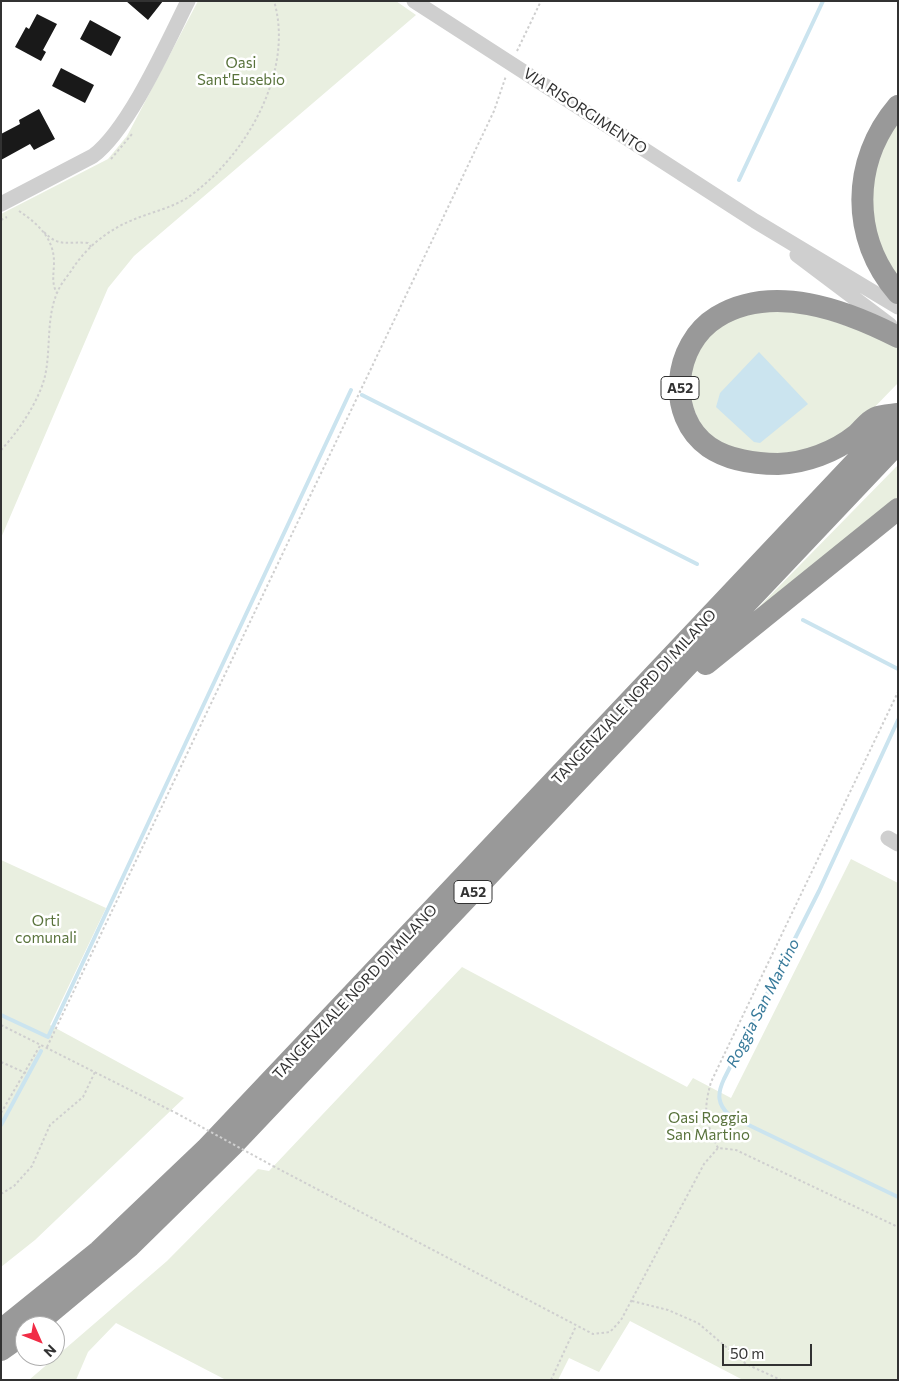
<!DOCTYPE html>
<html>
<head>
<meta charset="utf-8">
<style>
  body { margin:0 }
  #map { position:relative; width:899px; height:1381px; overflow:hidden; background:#fff; font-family:Commissioner,sans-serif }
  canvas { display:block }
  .frame { position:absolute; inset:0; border:2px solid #323232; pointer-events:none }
  .north { position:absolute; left:15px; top:1316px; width:50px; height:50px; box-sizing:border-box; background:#fff; border:1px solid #adadad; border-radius:50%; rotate:134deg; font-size:14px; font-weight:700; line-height:20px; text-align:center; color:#323232 }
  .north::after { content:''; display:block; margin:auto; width:18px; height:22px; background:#f12c46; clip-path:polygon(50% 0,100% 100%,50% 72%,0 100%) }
  .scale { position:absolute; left:722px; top:1344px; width:90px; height:22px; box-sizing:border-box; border:2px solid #323232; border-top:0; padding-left:6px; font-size:15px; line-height:18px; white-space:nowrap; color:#323232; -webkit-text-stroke:4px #fff; paint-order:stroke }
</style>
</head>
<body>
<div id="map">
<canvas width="899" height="1381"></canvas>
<div class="frame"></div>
<div class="north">N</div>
<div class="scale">50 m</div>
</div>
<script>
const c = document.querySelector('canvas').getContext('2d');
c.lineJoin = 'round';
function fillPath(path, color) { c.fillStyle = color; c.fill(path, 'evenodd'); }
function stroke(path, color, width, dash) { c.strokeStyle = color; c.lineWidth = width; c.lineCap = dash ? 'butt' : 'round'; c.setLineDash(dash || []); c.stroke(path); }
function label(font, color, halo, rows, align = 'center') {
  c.font = font + ' Commissioner,sans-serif'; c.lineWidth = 5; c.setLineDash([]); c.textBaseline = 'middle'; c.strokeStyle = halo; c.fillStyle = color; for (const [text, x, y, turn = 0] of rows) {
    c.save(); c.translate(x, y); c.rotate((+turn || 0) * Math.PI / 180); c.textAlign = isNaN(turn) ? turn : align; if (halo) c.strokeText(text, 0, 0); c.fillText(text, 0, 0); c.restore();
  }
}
const green = new Path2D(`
  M198 1H396L416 15 134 256 108 288 1 538V214L108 159 127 136Z
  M898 114V283L870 235 873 162Z
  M790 307 898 343V383L867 415 817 449 764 457 708 439 684 389 689 356 724 319Z
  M898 465V500L749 617Z
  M851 859 898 883V1380H743L630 1321 599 1372 569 1358 558 1380H226L116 1323 88 1352 76 1380H29L167 1261 258 1169 269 1171 462 967 687 1087 693 1078 731 1098Z
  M1 860 106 908 50 1025 184 1098 35 1240 1 1267Z`);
const water = new Path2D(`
  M759 352 808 404 760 443 754 442 716 407 720 393Z`);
const stream = new Path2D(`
  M739 180 823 1
  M362 395 697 564
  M803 620 898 669
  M898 720 819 891 724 1079C717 1094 717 1104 730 1116L898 1197
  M1 1015 48 1037 351 390
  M1 1125 41 1051`);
const building = new Path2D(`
  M126 1H163L148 20Z
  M37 14 57 24 43 50 46 52 41 61 15 47 26 27 29 29Z
  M90 20 121 37 111 56 80 39Z
  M61 68 94 85 85 103 52 86Z
  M39 109 55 139 34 150 30 144 1 160V134L20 124 19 120Z`);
const path = new Path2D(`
  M517 51 541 1
  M111 159 132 134
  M19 211C37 223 54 238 54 262 54 273 51 283 57 293
  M1 220 7 217
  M44 232C59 248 69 241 88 243L91 247
  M1 450C18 432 39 401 45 376 51 349 46 319 57 293 60 285 66 278 71 271 86 247 109 229 135 219 152 212 171 208 187 198 245 158 295 72 274 1
  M1 1025 176 1113
  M47 1047 494 111 506 76
  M1 1062 26 1073
  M1 1113 41 1044
  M718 1148C705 1121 703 1111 711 1082L898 692
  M273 1166 593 1334 610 1332 621 1320 704 1164 718 1148 736 1150 898 1227
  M1 1194 14 1186 32 1166 50 1125 83 1097 95 1072
  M632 1301 668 1310 698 1323 746 1364 781 1380
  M551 1380 576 1326`);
const minor = new Path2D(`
  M414 1 755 221 898 307
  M1 204 93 156C129 129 167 43 188 1
  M797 255 890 325
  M888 838 898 844`);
const highway = new Path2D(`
  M898 106C851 161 850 238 898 293
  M898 337C845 310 773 283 717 317 673 344 665 416 709 447 728 460 756 464 778 464 805 463 835 452 856 435 862 430 868 421 875 418 882 415 891 415 898 414
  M706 664 898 509
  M34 1326 130 1246 232 1146 898 443
  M1 1330 99 1251 206 1149 898 417
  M1 1350 25 1333`);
const pathBridge = new Path2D(`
  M176 1113 273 1166`);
const shields = [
  [680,388,38],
  [473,892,38]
];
const shieldNames = [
  ["A52",680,388],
  ["A52",473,892]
];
const parkNames = [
  ["Oasi",241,63],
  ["Sant'Eusebio",241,80],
  ["Orti",46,921],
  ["comunali",46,938],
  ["Oasi Roggia",708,1118],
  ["San Martino",708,1135]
];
const streetNames = [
  ["VIA RISORGIMENTO",585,111,33],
  ["TANGENZIALE NORD DI MILANO",634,697,-47],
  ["TANGENZIALE NORD DI MILANO",355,992,-47]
];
const waterNames = [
  ["Roggia San Martino",763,1003,-63]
];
fillPath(green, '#e9efe0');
fillPath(water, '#cbe4ef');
stroke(stream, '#cbe4ef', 4);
fillPath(building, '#191919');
stroke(path, '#cfcfcf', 2, [2.5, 2.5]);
stroke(minor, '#cfcfcf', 15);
stroke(highway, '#999', 22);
stroke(pathBridge, '#cfcfcf', 2, [2.5, 2.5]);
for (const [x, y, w] of shields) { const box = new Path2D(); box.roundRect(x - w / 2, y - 11.5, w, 23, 4); c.fillStyle = '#fff'; c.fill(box); stroke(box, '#323232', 1); }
label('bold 14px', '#323232', null, shieldNames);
label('15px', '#58723b', '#fff', parkNames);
label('15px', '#323232', '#fff', streetNames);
label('italic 16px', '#397b9b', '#fff', waterNames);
</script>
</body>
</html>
